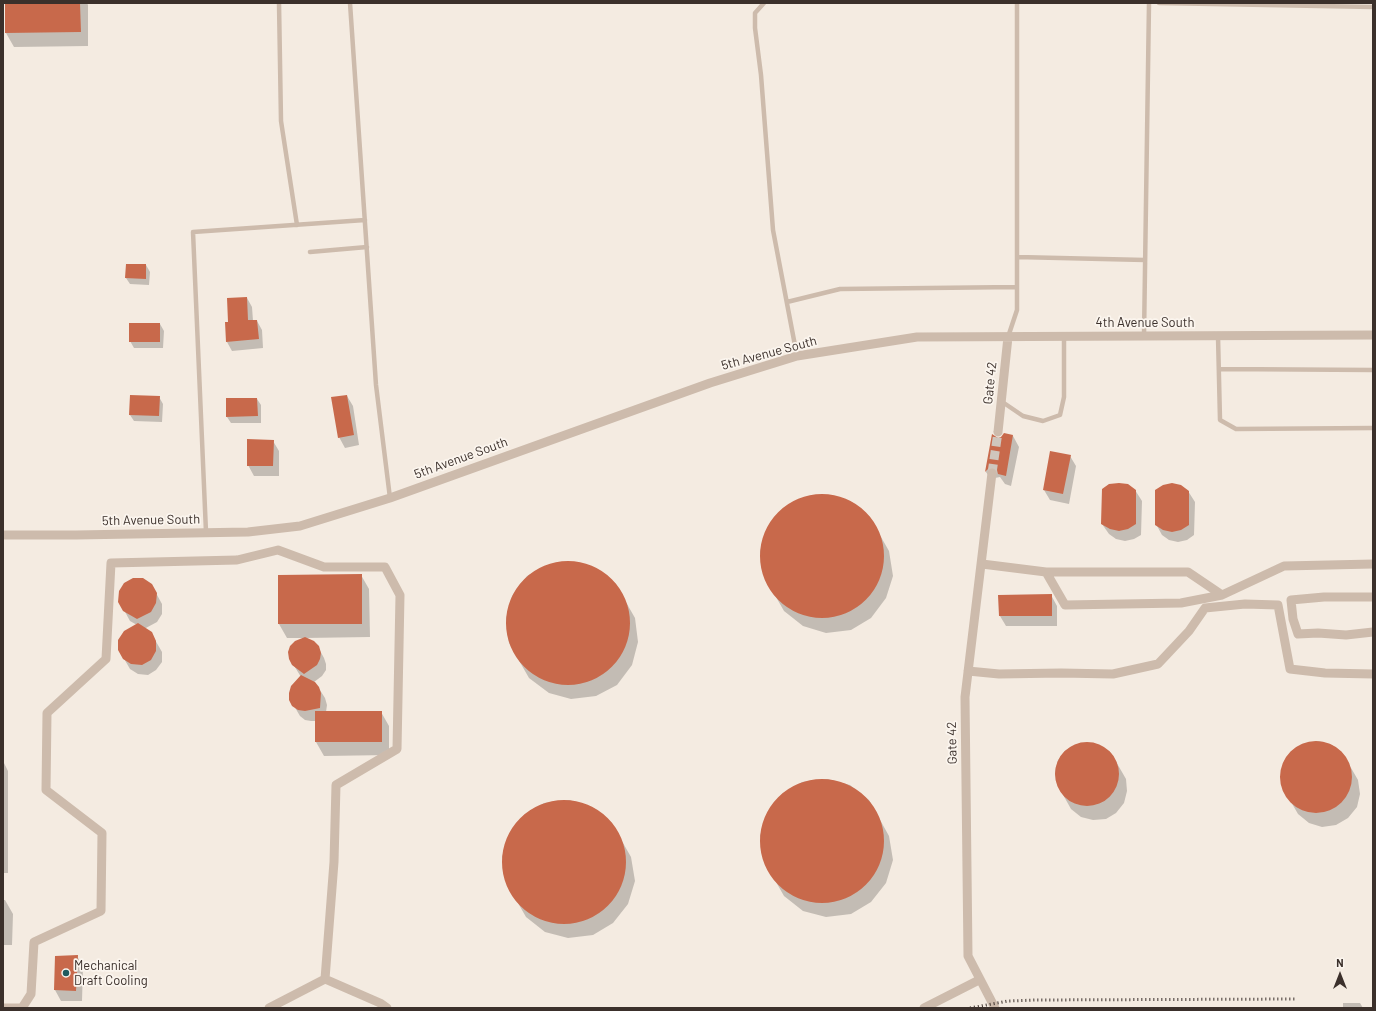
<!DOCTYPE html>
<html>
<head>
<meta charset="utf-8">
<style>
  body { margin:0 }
  #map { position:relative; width:1376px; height:1011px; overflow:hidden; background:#f4ebe1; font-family:Barlow,sans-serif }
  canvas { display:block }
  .frame { position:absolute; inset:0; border:4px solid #3b302b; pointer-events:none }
  .north { position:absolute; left:1320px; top:955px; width:40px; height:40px; -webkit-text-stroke:3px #fbf5ee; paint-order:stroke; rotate:0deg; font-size:11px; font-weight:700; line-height:16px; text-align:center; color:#3b302b }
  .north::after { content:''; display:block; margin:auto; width:14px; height:18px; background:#3b302b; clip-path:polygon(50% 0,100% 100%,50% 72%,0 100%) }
</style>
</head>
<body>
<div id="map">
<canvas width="1376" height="1011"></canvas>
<div class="frame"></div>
<div class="north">N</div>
</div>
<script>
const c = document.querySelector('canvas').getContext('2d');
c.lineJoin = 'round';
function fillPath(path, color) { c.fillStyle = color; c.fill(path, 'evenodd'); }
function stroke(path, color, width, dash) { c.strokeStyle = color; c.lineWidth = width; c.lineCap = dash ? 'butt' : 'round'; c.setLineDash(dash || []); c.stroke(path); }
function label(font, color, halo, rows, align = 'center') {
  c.font = font + ' Barlow,sans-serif'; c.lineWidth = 3.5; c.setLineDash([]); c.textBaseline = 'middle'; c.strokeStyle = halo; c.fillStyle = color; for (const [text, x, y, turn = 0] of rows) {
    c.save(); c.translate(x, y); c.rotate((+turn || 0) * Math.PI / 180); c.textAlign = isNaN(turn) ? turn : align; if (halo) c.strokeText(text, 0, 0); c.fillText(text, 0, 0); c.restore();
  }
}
const shadow = new Path2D(`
  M6 3H87L88 5V46L14 47 6 33Z
  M146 265 150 272 149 285 130 284 126 278Z
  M247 298 252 307 253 321H257L262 330 263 348 232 351 227 342 229 323Z
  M160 324 164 331 163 348H134L130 341Z
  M347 396 353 406 359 445 345 448 339 437Z
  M159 397 163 404 162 422 134 421 130 415Z
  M257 399 261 405V423H231L227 417Z
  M1004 435 1013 436 1019 447 1011 486 1005 484 1000 477 995 478 992 481 986 472 993 436 998 439 1001 438Z
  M273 441 279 451V476H254L248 465Z
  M1070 456 1076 466 1069 504 1050 500 1044 490Z
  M1135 490 1142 501 1141 535 1134 539 1125 541 1116 539 1109 534 1102 524Z
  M1188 491 1195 502 1194 535 1187 540 1178 542 1169 540 1162 535 1156 524Z
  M827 495 850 501 869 516 889 551 893 576 886 598 871 618 851 630 826 633 803 626 784 611 764 576 760 552 767 529 782 510 802 498Z
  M572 562 595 568 615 583 635 618 638 642 632 665 617 685 596 696 571 699 549 693 529 678 509 643 506 619 512 596 527 576 548 565Z
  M361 575 369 589 370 637 305 638 318 647 324 658 326 664V670L322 676 314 682 318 687 325 698 327 705 326 712H381L389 726V755L324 756 316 742V721H311L305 720 300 716 290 699 301 677 290 659 304 638H287L279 624Z
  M151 584 162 604V614L157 622 144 629 151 633 162 652V662L156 670 148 675 138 674 130 669 119 650 137 625 130 621 124 610Z
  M1051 595 1057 606V626H1006L1000 616 999 596Z
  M1319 741 1332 745 1343 754 1358 780 1360 794 1357 807 1348 818 1336 825 1322 827 1309 823 1298 814 1283 788 1281 774 1284 761 1293 750 1305 743Z
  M1089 743 1101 746 1111 753 1126 779 1127 791 1124 803 1116 813 1106 819 1093 820 1081 817 1071 809 1057 784 1055 772 1058 760 1066 750 1077 744Z
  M3 761 8 771V873H3Z
  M827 779 850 785 869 800 889 836 893 860 886 883 871 902 851 914 826 917 803 911 784 896 764 861 760 836 767 814 782 794 802 782Z
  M569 800 592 807 611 822 631 857 635 881 628 904 613 923 593 935 568 938 545 932 526 917 506 882 502 857 509 835 524 815 544 803Z
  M3 900H5L13 914 12 945H3Z
  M77 956 83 967 82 1001H61L55 990 56 957Z
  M1343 1003H1360L1363 1008H1343Z`);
const building = new Path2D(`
  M5 3H80L81 32 5 33Z
  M126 264H146V279L125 278Z
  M247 297 248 320H257L259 339 226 342 225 322H228L227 298Z
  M129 323H160V342H129Z
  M130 395 160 396 159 416 129 415Z
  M347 395 354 435 338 438 331 397Z
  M226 398H257L258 416 226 417Z
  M1004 433 1013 435 1006 476 998 474 997 470 993 467 989 468 985 472 992 434 998 438 1001 437Z
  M247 439 274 440 273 466H247Z
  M1050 451 1071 455 1063 494 1043 490Z
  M1119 483 1128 484 1136 490V524L1128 529 1119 531 1110 529 1101 524 1102 489 1109 484Z
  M1172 483 1181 485 1189 491V525L1181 530 1172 532 1163 530 1155 525V490L1163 485Z
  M760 556a62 62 0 1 1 124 0a62 62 0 1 1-124 0Z
  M506 623a62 62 0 1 1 124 0a62 62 0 1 1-124 0Z
  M362 574V624H278V575Z
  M133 578H143L152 584 157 593 156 603 151 612 137 619 123 611 118 602 119 591 124 583Z
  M1052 594V616H999L998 595Z
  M138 623 152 632 156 641V651L151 660 142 665 131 664 123 659 118 650V640L124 631Z
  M305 637 314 641 319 646 321 653 320 659 317 665 304 674 292 665 289 659 288 652 290 646 295 641Z
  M301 675 315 682 319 687 321 693 320 708 305 711 298 710 292 706 289 700V693L291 686Z
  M315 711H382V742H315Z
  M1280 777a36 36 0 1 1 72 0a36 36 0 1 1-72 0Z
  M1055 774a32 32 0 1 1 64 0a32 32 0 1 1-64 0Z
  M760 841a62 62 0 1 1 124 0a62 62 0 1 1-124 0Z
  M502 862a62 62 0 1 1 124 0a62 62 0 1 1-124 0Z
  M78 955 76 991 54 990 55 956Z`);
const streetTunnel = new Path2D(`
  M992 473 998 432`);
const lane = new Path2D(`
  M279 3 281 121 297 225
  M350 3 376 385 390 498
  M764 3 755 13V28L761 75 773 230 797 356
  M1159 3 1373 7
  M310 252 367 247
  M1017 257 1145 260
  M787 302 840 289 1017 287
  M1144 336 1149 3
  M1218 336 1220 420 1236 429 1373 428
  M1008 337 1017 310V3
  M1220 369 1373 370
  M1001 401 1023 416 1043 421 1060 415 1064 397V337
  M206 532 193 232 365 220`);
const street = new Path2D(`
  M998 432 1008 337
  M992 473 965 697 968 956 995 1008
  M3 535H76L248 532 300 526 390 498 710 383 797 356 917 337 1373 335
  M982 564 1046 572 1065 605 1181 603 1222 595 1284 566 1373 564
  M1046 572H1188L1222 595
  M1373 597H1324L1291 600 1293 619 1298 634 1318 633 1346 635 1373 632
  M968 671 999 674 1061 673 1113 674 1158 664 1189 631 1205 608 1245 604 1278 605 1290 669 1325 673 1373 674
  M325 979 380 1003 387 1008
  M3 1008H21
  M22 1008 31 994 34 942 101 911 102 833 46 790 47 713 106 659 111 563 237 560 278 550 324 567H385L400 595 397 749 336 785 334 862 325 979 269 1008
  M924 1008 979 980`);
const rail = new Path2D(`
  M970 1008 1008 1001 1036 1000 1295 999`);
const markers = [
  [66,973,4,"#1f5a5e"]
];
const streetNames = [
  ["4th Avenue South",1145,323],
  ["5th Avenue South",769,353,-15],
  ["Gate 42",990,383,-84],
  ["5th Avenue South",461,458,-20],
  ["5th Avenue South",151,520,-1],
  ["Gate 42",952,743,-91]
];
const poiNames = [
  ["Mechanical",74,966],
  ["Draft Cooling",74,981]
];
fillPath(shadow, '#0003');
fillPath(building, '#c8694b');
stroke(streetTunnel, '#cfc6bd', 9, [9, 4.5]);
stroke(lane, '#cdbbac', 4.5);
stroke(street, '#cdbbac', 9);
stroke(rail, '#3b302b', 3, [1, 3]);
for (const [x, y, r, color] of markers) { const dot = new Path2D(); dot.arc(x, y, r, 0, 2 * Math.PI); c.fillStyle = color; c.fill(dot); stroke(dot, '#fbf5ee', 1.5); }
label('13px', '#3b302b', '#fbf5ee', streetNames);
label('13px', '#3b302b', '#fbf5ee', poiNames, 'left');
</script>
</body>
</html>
